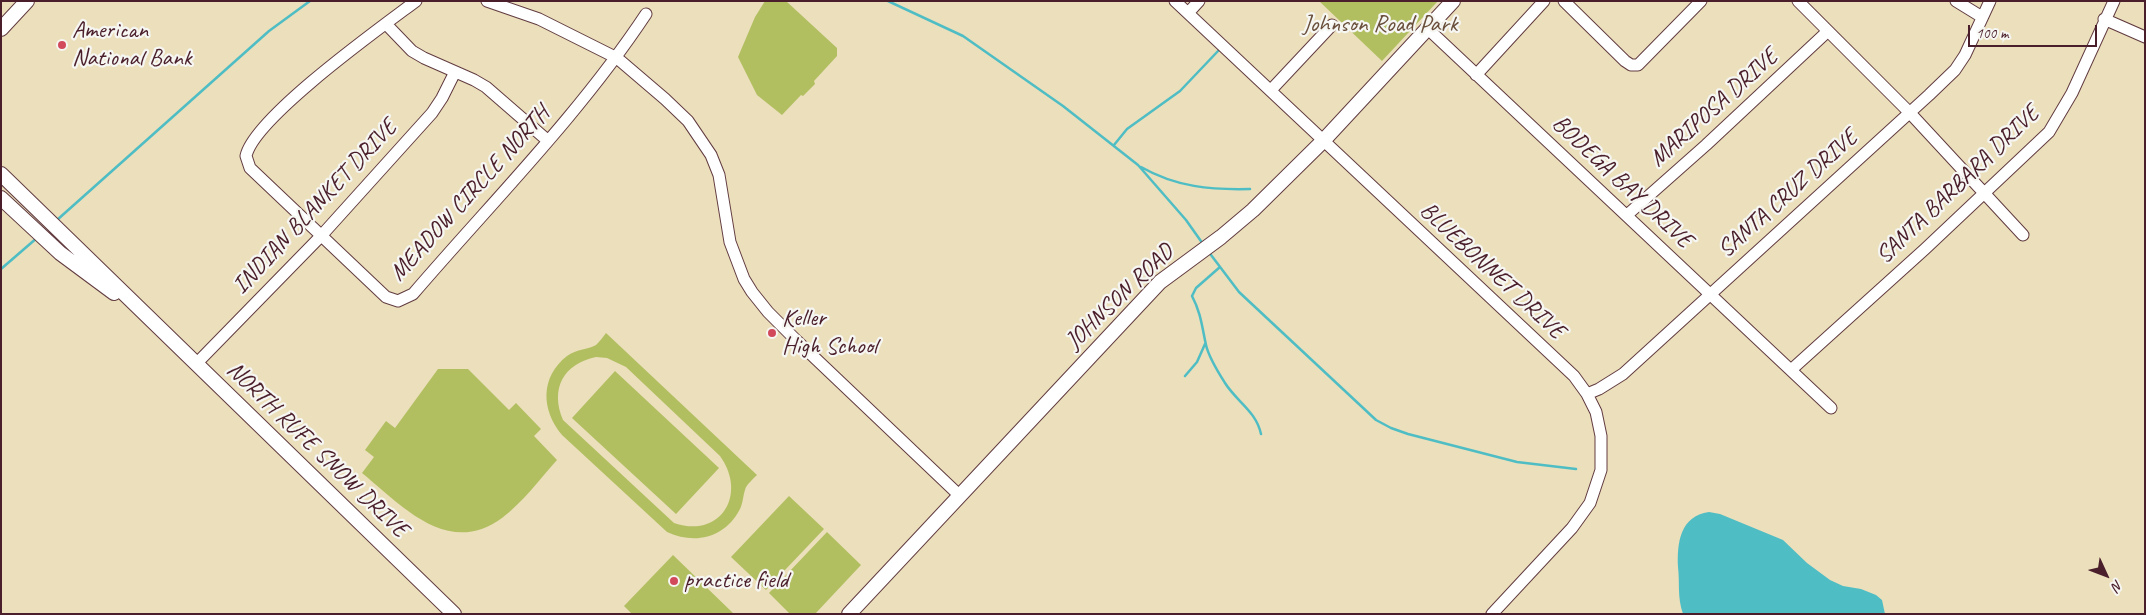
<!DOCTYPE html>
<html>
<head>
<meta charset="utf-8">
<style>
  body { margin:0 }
  #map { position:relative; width:2146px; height:615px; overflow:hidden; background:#ebdfbc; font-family:Caveat,sans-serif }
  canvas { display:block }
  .frame { position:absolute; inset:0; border:2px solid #4a1f2b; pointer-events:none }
  .north { position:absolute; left:2081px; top:550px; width:50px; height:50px; -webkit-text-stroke:4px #f6f6f2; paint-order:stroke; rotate:133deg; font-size:14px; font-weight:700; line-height:20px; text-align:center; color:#4a1f2b }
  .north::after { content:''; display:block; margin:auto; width:18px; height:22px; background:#4a1f2b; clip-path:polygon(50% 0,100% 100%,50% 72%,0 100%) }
  .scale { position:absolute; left:1968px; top:25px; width:129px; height:22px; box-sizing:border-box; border:2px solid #4a1f2b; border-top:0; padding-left:6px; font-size:15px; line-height:18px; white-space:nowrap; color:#4a1f2b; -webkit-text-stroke:4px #f6f6f2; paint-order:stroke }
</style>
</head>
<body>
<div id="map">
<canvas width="2146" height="615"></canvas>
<div class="frame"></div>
<div class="north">N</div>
<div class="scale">100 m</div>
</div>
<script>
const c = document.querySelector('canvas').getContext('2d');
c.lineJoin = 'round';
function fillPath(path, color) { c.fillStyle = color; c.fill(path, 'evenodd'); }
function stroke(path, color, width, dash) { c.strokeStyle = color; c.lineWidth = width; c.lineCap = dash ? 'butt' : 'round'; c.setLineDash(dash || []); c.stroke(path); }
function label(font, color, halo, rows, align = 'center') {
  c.font = font + ' Caveat,sans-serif'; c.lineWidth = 4.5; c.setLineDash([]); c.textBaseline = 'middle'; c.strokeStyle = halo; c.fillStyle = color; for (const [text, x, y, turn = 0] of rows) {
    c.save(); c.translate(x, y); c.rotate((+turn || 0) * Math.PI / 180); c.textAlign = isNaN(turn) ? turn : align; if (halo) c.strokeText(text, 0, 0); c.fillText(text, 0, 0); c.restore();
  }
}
const green = new Path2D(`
  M765 1H786L837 48V56L814 81 815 84 803 96 801 95 782 115 757 95 738 57 755 17Z
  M1319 1H1438L1382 61Z
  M606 333 757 475C753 479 746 485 745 490 743 496 743 503 740 509 725 538 695 545 667 532L562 435C541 410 540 377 567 356 576 349 590 349 596 345 599 342 603 337 606 333ZM596 357 607 358 626 367 720 456C748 495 720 539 674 523L563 420C550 389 563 364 596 357Z
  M438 369H468L509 410 516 403 541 429 534 436 557 460C540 479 523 502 502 518 448 558 401 505 362 473L374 457 365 450 386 421 395 428Z
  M615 371 719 468 676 514 572 418Z
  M789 496 824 529 766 590 731 557Z
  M827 532 861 565 815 614H790L769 593Z
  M673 555 734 614H632L624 606Z`);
const water = new Path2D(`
  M1709 512 1720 514 1783 540 1807 563 1830 580 1843 586 1861 589 1876 595 1882 600 1885 614H1683C1677 596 1680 584 1678 567 1677 543 1680 516 1709 512Z`);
const stream = new Path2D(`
  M888 1 963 36 1063 106 1138 165 1186 220 1203 244
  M1114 145 1127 129 1180 91 1219 50
  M1141 167C1176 187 1211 190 1250 189
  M57 220 269 31 310 1
  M1208 251 1239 292 1376 420 1391 428 1408 434 1517 462 1576 469
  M1220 267 1196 288 1192 296C1201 313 1202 327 1206 345 1209 358 1218 372 1225 383 1237 402 1256 411 1261 434
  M1 269 38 237
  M1185 376 1197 362 1205 344`);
const minor = new Path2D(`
  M416 1C380 28 254 118 246 156L250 168 386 297 398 301 413 294C492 202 579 115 646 14
  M487 1 539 19 617 58 665 99 688 121 711 155 719 175 730 242 744 279 752 292 768 312 796 340 959 495
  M1175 1 1574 376 1587 394 1596 412 1601 436V470L1590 503 1572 528 1492 614
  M1564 1 1625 61 1631 65H1638L1701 1
  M1798 1 1910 113 2023 235
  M1956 1 1982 17
  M1188 13 1199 1
  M2104 19 2145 37
  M386 24 412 51 424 58 474 80 486 87 547 140
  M1427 28 1831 408
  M1476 75 1544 1
  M1271 90 1332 25
  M1627 215 1706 145 1828 31
  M196 364 321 236 432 113 442 98 455 72
  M1791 370 1925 249 2049 132 2072 93 2114 1
  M1587 394 1599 389 1623 374 1929 95 1955 70 1965 55 1990 1`);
const major = new Path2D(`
  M1 29 27 1
  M1 174 454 614
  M1 198 60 253 114 293
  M849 614 1160 282 1221 237 1253 210 1323 141 1453 1`);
const markers = [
  [62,45,5,"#d1495b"],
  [772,333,5,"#d1495b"],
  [674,581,5,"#d1495b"]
];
const parkNames = [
  ["Johnson Road Park",1380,25]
];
const poiNames = [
  ["American",72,31],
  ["National Bank",72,59],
  ["Keller",782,319],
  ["High School",782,347],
  ["practice field",684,581]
];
const streetNames = [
  ["MARIPOSA DRIVE",1714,108,-42],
  ["BODEGA BAY DRIVE",1622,182,43],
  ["SANTA BARBARA DRIVE",1958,185,-44],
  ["MEADOW CIRCLE NORTH",470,194,-48],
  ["SANTA CRUZ DRIVE",1788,194,-42],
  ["INDIAN BLANKET DRIVE",315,207,-47],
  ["BLUEBONNET DRIVE",1492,271,43],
  ["JOHNSON ROAD",1120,297,-44],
  ["NORTH RUFE SNOW DRIVE",317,450,44]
];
fillPath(green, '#b2bf61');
fillPath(water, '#4fbdc4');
stroke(stream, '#4fbdc4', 2.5);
stroke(minor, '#623c41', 13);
stroke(major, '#623c41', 16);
stroke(minor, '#fff', 11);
stroke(major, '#fff', 14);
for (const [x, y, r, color] of markers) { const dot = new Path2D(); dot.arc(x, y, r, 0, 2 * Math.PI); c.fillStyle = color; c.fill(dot); stroke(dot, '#f6f6f2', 2); }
label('24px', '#694f3b', '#f6f6f2', parkNames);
label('24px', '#4a1f2b', '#f6f6f2', poiNames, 'left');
label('24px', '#4a1f2b', '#f6f6f2', streetNames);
</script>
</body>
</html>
